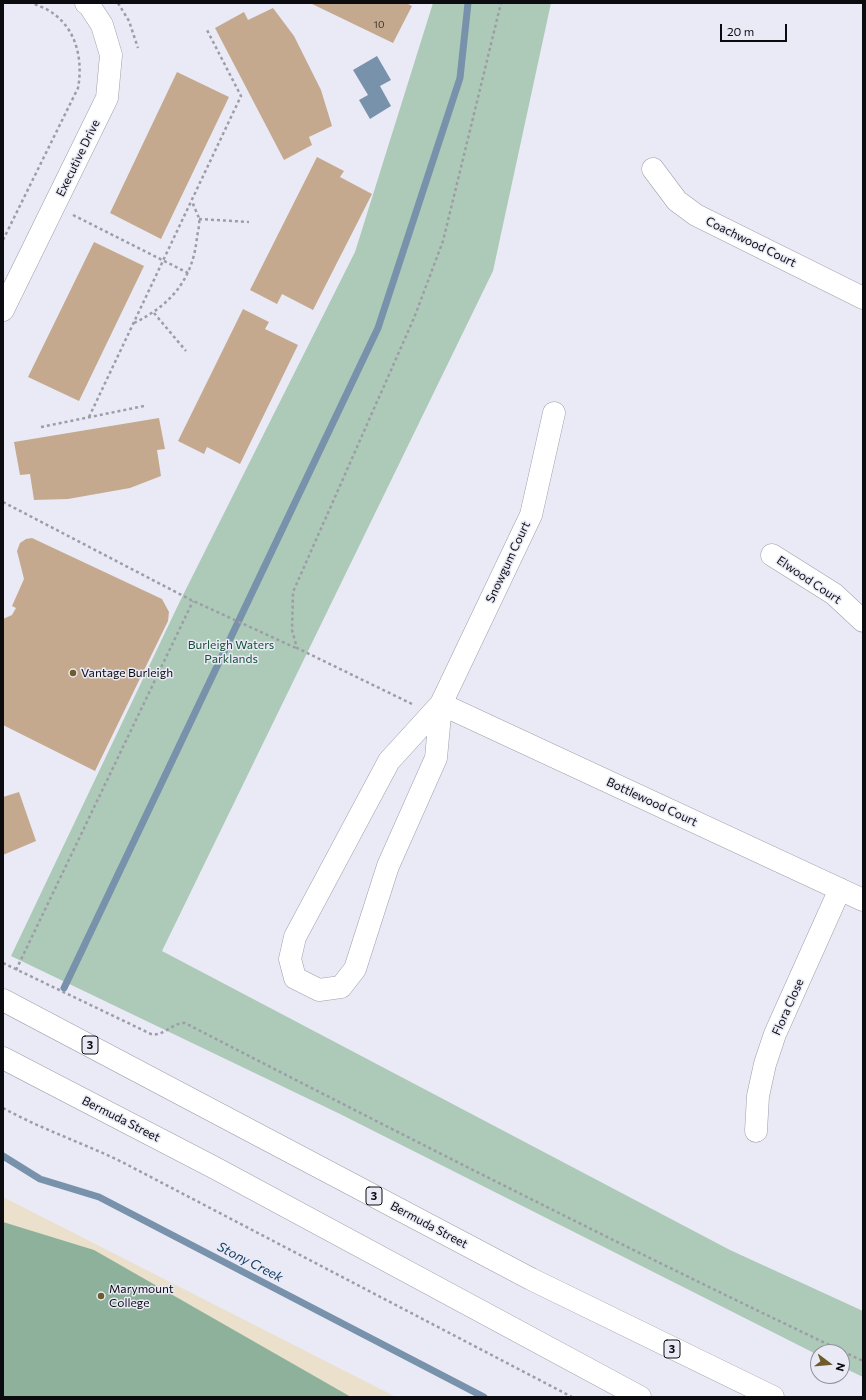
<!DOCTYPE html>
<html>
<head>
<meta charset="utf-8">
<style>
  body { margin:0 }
  #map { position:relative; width:866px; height:1400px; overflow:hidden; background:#e9eaf6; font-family:Commissioner,sans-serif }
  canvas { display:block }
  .frame { position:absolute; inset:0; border:4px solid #0c0c10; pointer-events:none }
  .north { position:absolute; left:810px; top:1344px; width:40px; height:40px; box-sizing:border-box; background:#e9eaf6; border:1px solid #91919a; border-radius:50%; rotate:106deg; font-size:11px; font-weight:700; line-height:16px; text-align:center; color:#0c0c10 }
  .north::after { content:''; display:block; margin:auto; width:14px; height:18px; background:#6e5d2b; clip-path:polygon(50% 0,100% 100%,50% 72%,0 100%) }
  .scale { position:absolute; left:720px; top:24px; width:67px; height:18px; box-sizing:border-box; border:2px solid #0c0c10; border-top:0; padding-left:5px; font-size:12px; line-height:14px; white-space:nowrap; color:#0c0c10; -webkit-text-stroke:3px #e9eaf6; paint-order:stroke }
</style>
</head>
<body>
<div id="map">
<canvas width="866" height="1400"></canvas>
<div class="frame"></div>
<div class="north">N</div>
<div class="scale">20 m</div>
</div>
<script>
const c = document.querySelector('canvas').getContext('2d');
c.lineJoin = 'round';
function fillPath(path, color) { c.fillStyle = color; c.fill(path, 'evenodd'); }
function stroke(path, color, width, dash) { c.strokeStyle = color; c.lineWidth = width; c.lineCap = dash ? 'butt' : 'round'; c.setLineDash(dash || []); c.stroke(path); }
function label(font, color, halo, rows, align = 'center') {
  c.font = font + ' Commissioner,sans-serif'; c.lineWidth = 3; c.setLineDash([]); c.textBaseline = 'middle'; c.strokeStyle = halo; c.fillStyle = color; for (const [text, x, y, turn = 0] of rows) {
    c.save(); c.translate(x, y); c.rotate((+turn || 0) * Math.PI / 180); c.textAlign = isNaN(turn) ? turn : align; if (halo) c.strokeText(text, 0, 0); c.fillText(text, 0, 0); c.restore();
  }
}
const education = new Path2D(`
  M3 1197 394 1396 397 1397H3Z`);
const green = new Path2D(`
  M433 3H551L493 271 162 951 730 1250 863 1311V1377L842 1367V1352H818V1355L340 1114 11 956 181 599 355 252Z`);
const forest = new Path2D(`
  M3 1222 94 1250 351 1397H3Z`);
const water = new Path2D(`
  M377 56 391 80 380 86 391 106 370 119 359 100 368 95 353 70Z`);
const stream = new Path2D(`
  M64 988 378 328 460 78 468 3
  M3 1156 40 1179 99 1197 484 1397`);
const building = new Path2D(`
  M310 3H406L412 6 393 43Z
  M273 8 294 36 321 90 332 126 309 137 312 145 284 160 215 28 244 12 248 20Z
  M177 72 229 97 161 239 110 213Z
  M317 157 344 171 340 177 372 194 313 310 282 294 277 304 250 290Z
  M94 242 144 266 79 401 28 377Z
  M243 309 269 322 265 329 298 345 240 464 207 447 204 454 178 441Z
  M159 418 165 449 157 450 161 476 130 488 68 499 34 500 30 474 20 475 14 442Z
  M32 538 162 599 169 612 168 621 95 771 3 725V619L12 615 16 608 12 606 24 579 17 551 20 543 26 539Z
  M19 792 36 841 3 855V797Z`);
const path = new Path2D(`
  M118 3 129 21 138 48
  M73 215 188 273
  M199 219 249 222
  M3 240 78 88C83 61 77 31 54 14 48 9 39 6 32 3
  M154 313 186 351
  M134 323C171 305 193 279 197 237 198 231 200 224 199 218 197 213 194 207 192 201
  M89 417 241 96 207 30
  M41 427 144 406
  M3 502 193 601 296 648
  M412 704 297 648 292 630 293 592 414 318 443 241 501 3
  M3 963 151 1034C163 1037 173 1022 185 1023 410 1139 635 1253 863 1361
  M16 970 193 601
  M3 1108C41 1129 83 1143 122 1162L572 1397`);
const minor = new Path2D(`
  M653 169 677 201 696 215 863 298
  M3 310 107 98 111 55 102 25 89 5 86 3
  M772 555 834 594 863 621
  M441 704 436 758 388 866 355 969 341 987 319 990 295 978 290 959 295 937 389 761 441 704 531 515 554 413
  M441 704 863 900
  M756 1131 758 1096 765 1064 775 1034 840 889`);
const major = new Path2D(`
  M3 1000 531 1279 773 1397
  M3 1058 215 1168 640 1397`);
const markers = [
  [73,673,4,"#6e5d2b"],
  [101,1296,4,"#6e5d2b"]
];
const numberNames = [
  ["10",379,25]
];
const shields = [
  [90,1045,16],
  [374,1196,16],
  [672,1349,16]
];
const shieldNames = [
  ["3",90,1045],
  ["3",374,1196],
  ["3",672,1349]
];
const streetNames = [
  ["Executive Drive",78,158,-64],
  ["Coachwood Court",751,242,26],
  ["Snowgum Court",508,562,-65],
  ["Elwood Court",809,580,34],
  ["Bottlewood Court",652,802,25],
  ["Flora Close",788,1007,-66],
  ["Bermuda Street",121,1119,27],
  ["Bermuda Street",429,1225,28]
];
const parkNames = [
  ["Burleigh Waters",231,645],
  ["Parklands",231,659]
];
const poiNames = [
  ["Vantage Burleigh",81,673],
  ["Marymount",109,1289],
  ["College",109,1303]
];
const waterNames = [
  ["Stony Creek",250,1262,27]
];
fillPath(education, '#eae0cb');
fillPath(green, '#adcab8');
fillPath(forest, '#8eb19b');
fillPath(water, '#7892ac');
stroke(stream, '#7892ac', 7);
fillPath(building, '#c5a98e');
stroke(minor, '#9d9faa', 23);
stroke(major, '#9d9faa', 23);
stroke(path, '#9d9da7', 2.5, [3, 3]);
stroke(minor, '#fff', 22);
stroke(major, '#fff', 22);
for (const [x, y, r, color] of markers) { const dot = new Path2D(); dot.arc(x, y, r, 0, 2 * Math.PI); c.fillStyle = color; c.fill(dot); stroke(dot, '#e9eaf6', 1.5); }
label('10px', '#3a3330', null, numberNames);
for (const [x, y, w] of shields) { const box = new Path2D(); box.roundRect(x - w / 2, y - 9, w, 18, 3); c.fillStyle = '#e9eaf6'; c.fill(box); stroke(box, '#0c0c10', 1); }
label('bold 11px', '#0c0c10', null, shieldNames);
label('12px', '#0c0c10', '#e9eaf6', streetNames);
label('12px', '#155235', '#e9eaf6', parkNames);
label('12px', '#0c0c10', '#e9eaf6', poiNames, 'left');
label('italic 13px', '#113c61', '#e9eaf6', waterNames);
</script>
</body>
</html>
